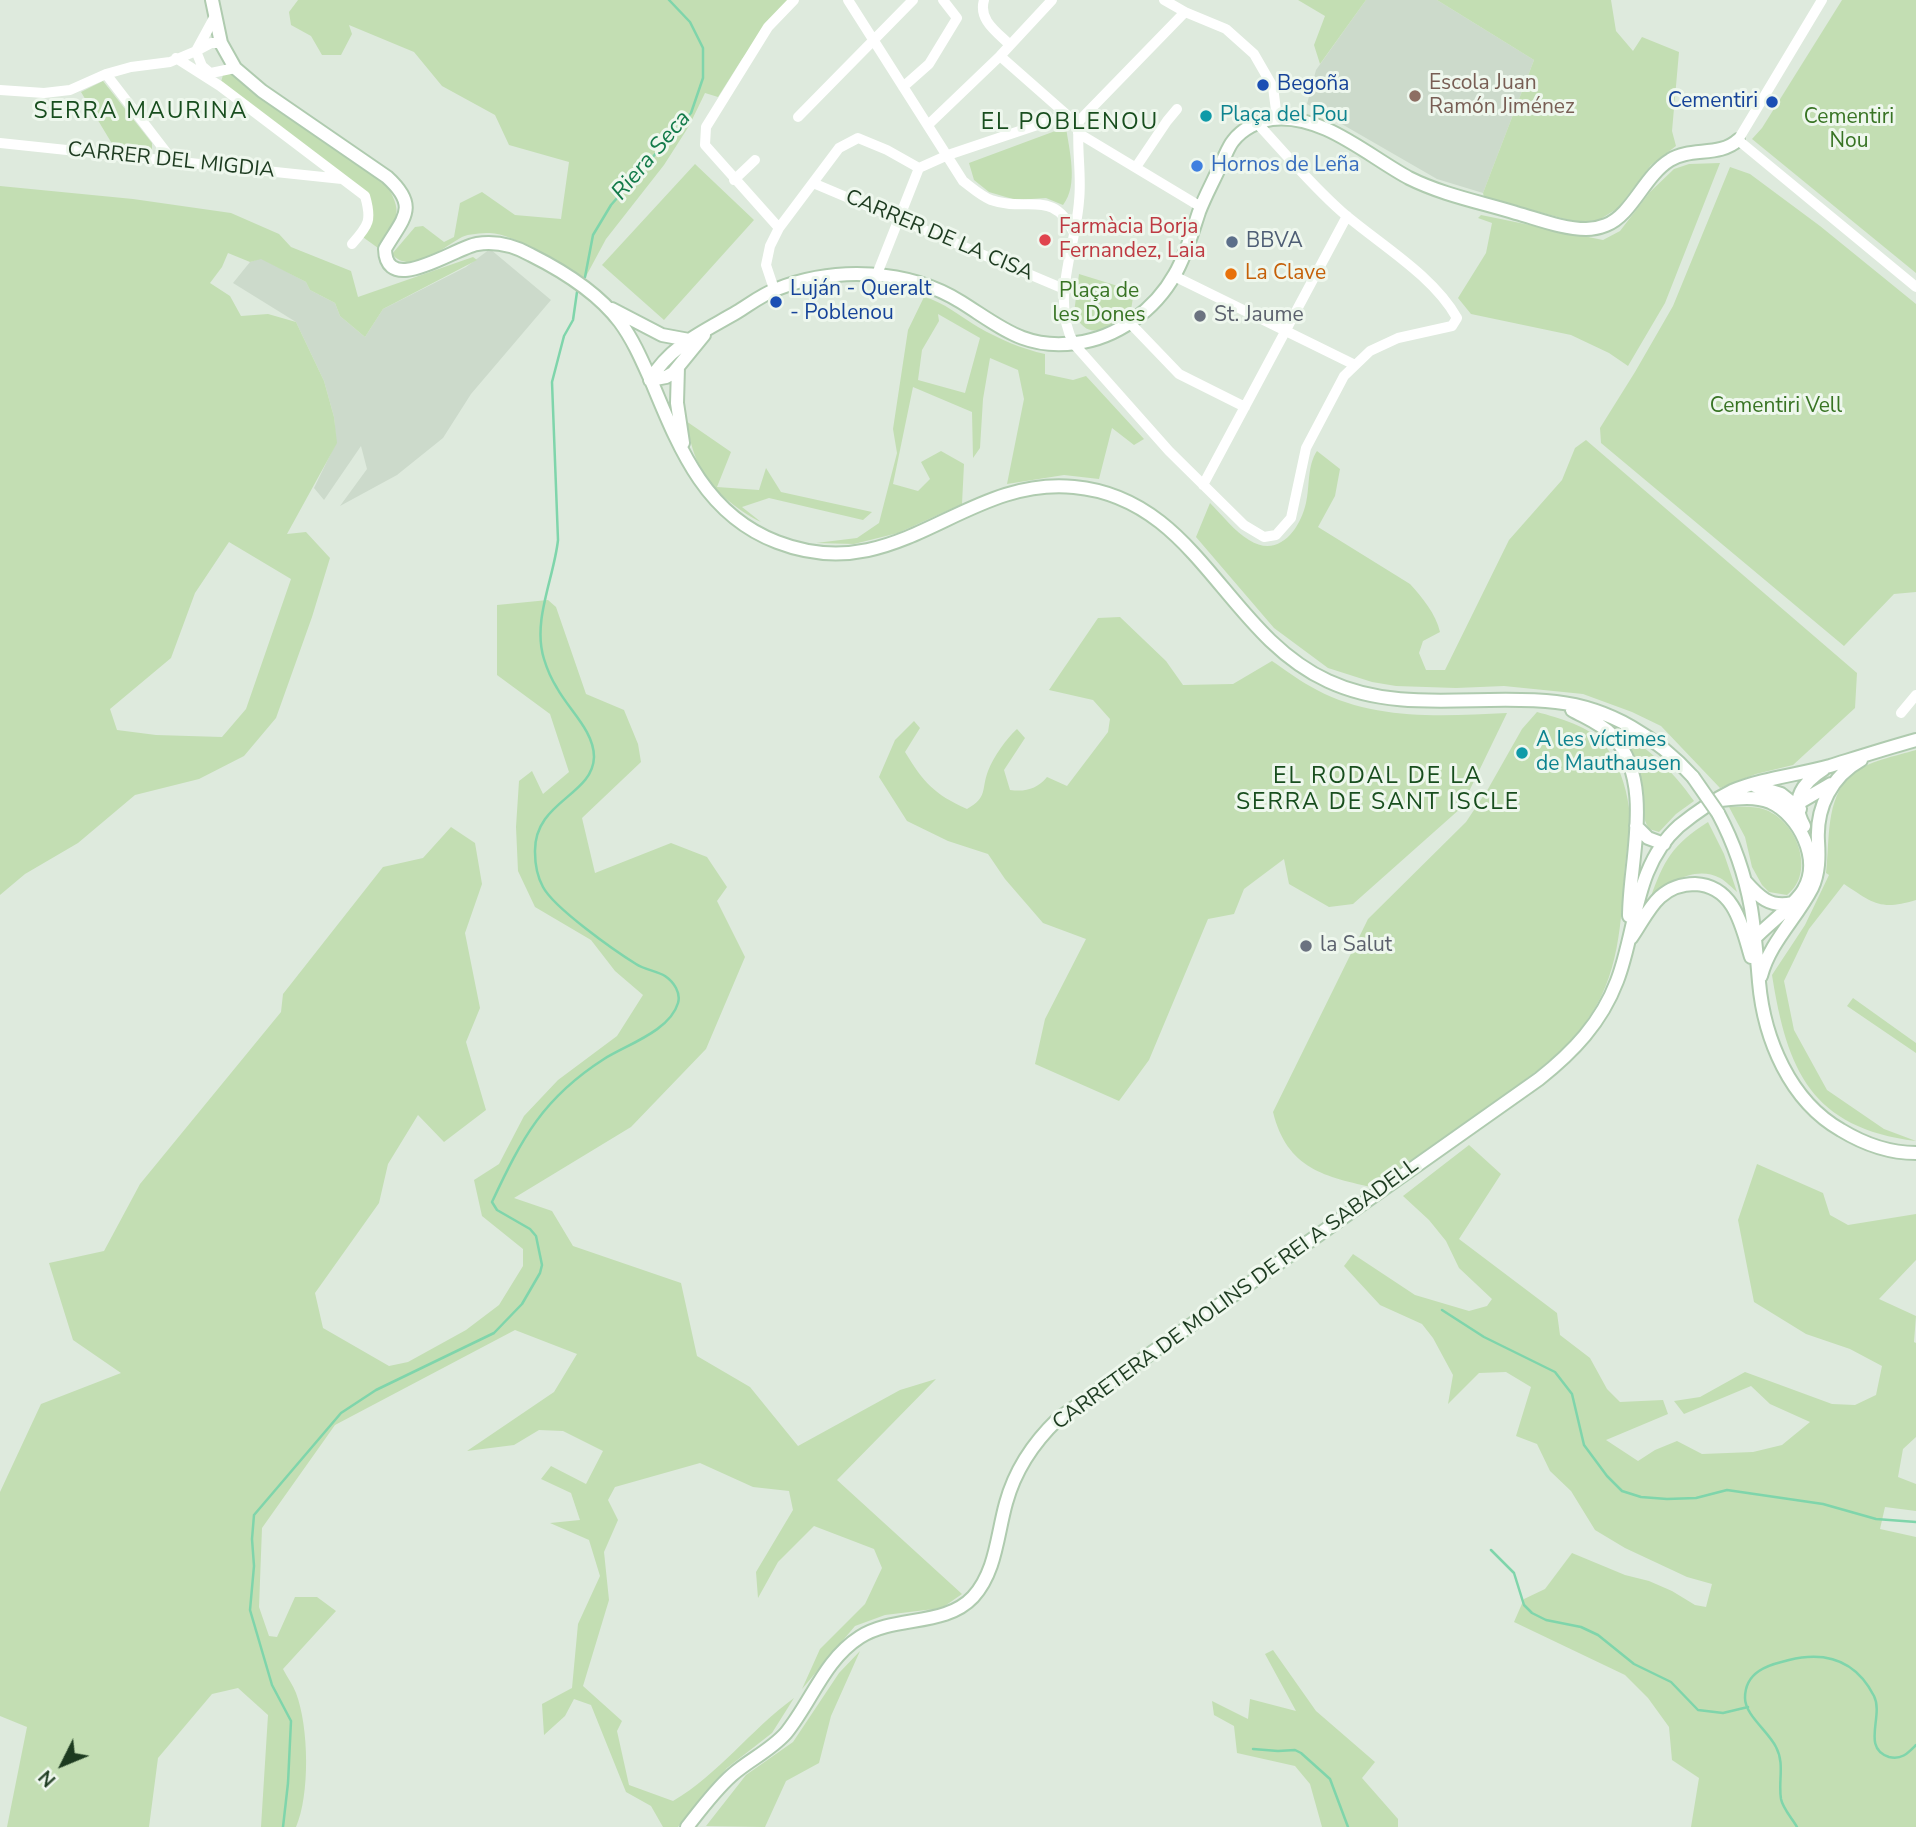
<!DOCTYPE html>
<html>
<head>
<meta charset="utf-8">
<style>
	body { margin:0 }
	#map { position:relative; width:1916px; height:1827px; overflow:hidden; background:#deeadd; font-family:"Nunito Sans",sans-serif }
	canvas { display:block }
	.north { position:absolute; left:28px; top:1729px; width:70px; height:70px; -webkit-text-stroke:5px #eef7ed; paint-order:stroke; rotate:227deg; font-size:19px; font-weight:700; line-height:28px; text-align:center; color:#1d3b20 }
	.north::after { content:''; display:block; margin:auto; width:24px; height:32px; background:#1d3b20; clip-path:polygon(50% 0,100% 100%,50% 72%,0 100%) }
</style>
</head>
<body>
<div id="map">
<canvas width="1916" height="1827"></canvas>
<div class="north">N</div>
</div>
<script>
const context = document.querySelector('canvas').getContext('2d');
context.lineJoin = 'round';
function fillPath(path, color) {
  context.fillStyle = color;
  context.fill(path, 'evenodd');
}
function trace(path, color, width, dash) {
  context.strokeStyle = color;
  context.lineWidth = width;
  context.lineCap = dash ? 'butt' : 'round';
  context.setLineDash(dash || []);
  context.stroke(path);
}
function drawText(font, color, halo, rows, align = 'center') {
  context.font = font + ' "Nunito Sans",sans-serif';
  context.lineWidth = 6;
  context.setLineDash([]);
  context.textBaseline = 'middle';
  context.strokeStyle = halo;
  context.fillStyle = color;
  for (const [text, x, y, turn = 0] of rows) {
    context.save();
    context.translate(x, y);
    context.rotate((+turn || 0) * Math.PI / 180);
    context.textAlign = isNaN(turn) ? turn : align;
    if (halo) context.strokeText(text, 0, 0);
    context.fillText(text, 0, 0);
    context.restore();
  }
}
fillPath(new Path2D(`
	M1366,0H1437L1534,60L1483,193L1437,179L1307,104L1316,70Z
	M490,249L551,300L471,394L443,438L397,475L340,506L367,469L361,446L324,500L314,488L336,443L334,417L324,381L296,322L233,283L250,262L261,258L306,282L310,290L335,303L340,316L365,337L383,309L466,267Z`), '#ccdacb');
fillPath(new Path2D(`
	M298,0H788L742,59L718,97L705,93L689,126L664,165L606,239L584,280C564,267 512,232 489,233C482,233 468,234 462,237C444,247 410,276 392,254L415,227L423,226L444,242L454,237L460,203L482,192L515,215L561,219L569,162L509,145L495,115L442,86L414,52L349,25L352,34L341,55H322L311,36L291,25L289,12Z
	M1298,0H1366L1320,64L1314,45L1325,16Z
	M1437,0H1611L1616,31L1633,51L1642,37L1679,52L1672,131L1676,146L1651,165L1618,208L1599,220L1576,222L1484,197L1483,193L1534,60Z
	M1842,0H1916V273L1752,139L1762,128Z
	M224,71L235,76L384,180C404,214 399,216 378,248L360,235L366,228L365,195L220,86Z
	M103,81L152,143V155L114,147L81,92Z
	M1066,127C1069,150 1079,185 1063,205L1046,198L1016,200L989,192L974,180L969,163Z
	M1720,163L1665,303L1628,366L1609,353L1571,335L1471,314L1458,298L1486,253L1492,223L1478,218L1481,215L1603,240L1620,231L1650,192L1674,169L1689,164Z
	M695,164L754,220L664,320L602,265Z
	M1730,167L1750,174L1820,226L1916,304V592L1894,594L1844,646L1601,443L1600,428L1635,372L1673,306Z
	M0,186L133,199L231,213L279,234L291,247L351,271L358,297L473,257L477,260L383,309L365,337L340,316L335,303L310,290L306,282L261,259L250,262L228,253L222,267L210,283L230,296L241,316L268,314L296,322L324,381L334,417L337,443L287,534L306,532L330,558L312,617L276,718L244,756L199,779L135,795L78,843L25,874L0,895ZM229,542L291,579L246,709L222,737L156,735L117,730L110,709L171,658L195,593Z
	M1079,274L1134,291L1131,310C1110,325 1090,346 1074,313Z
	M924,297C944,302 961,317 978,327C999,339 1022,349 1045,354V374L1073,380L1086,376L1144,439L1134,445L1112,428L1099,479L1064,475L1007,484L1024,399L1018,370L990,358L983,399L980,448L973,458L972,412L913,387L893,484L918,491L930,479L921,462L941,451L964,464L962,504L898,533L854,544L816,543L857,538L879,523L897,453L893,429L908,330ZM938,314L980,338L965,393L918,380L922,350L939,321Z
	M686,421L731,452L717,487L759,490L766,468L781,492L872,512L863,520L769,498L742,507L761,522C739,512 707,486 698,463C692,450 689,435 686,421Z
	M1586,440L1857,673L1855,708L1793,765L1756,774L1720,788L1661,726L1632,712L1583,694L1504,686L1456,688L1396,686L1372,682L1328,668L1274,628L1196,537L1210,503C1222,515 1235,532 1249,540C1279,559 1300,529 1306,503C1310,486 1307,466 1317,451L1340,469L1335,496L1318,527L1410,584C1422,597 1436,614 1440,632L1423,641L1419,653L1426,670H1445L1509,540L1562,480L1575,448Z
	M548,600L556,607L586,694L624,710L638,744L641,762L582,818L595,873L671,843L707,857L727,887L717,901L745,957L706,1049L631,1127L514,1198L552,1211L573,1246L681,1283L697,1356L750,1387L798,1446L900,1390L936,1379L837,1480L962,1594L942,1608L885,1615L855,1626L802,1689L820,1649L865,1604L882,1568L874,1549L814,1526L778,1562L758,1598L756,1572L793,1510L789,1491L753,1487L700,1463L615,1487L608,1500L618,1520L604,1552L609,1600L583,1686L622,1721L617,1731L629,1785L673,1801C719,1774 750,1730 794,1698L772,1733L727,1768L678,1827H663L651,1806L626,1792L591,1705L574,1699L565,1716L544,1735L542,1704L572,1688L578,1624L600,1576L589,1540L550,1523L580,1520L571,1493L541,1479L551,1466L586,1484L603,1451L563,1431L539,1430L514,1445L467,1451L554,1392L577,1354L515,1330L335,1425L262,1528L259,1607L269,1636L277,1637L295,1597H317L336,1611L283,1669C287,1677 293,1685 296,1693C309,1727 310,1795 296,1827H261L268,1715L238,1688L212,1694L158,1758L149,1827H7L27,1727L0,1716V1492L41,1404L121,1373L73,1340L49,1263L104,1251L140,1184L281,1012L283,994L383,867L423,858L451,827L475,843L482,884L465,933L480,1008L466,1042L486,1110L444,1142L418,1115L388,1164L379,1203L315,1293L323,1328L389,1366L408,1362L466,1330L499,1305L523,1266V1249L482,1216L474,1180L499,1164L524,1116L558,1080L617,1036L643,995L615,971L591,940L535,907L518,871L516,827L519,781L532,771L543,794L569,772L550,714L497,675V605Z
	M1120,617L1166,661L1183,685L1233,684L1272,661C1287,671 1301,682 1317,690C1375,721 1444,716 1507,713L1461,808L1353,904L1329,907L1289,884L1284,859L1244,889L1234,914L1208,919L1149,1060L1119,1101L1035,1064L1045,1019L1086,939L1043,923L1005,879L988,854L948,841L907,821L879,777L895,740L914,721L920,728L905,752C924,783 934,794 967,809C988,797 981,790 988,771C994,756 1006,739 1017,729L1025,738L1004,770L1010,790C1026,792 1037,789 1047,777L1067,786L1108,732L1110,719L1093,700L1049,690L1098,618Z
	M1537,712C1559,718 1589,726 1604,744C1618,762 1626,785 1629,808C1631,826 1627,847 1625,866C1621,921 1620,977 1585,1023C1560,1057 1522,1082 1488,1107C1451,1134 1413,1161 1376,1188C1325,1177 1287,1169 1273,1112L1368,919L1466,822L1488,789L1522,729Z
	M1618,729C1651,751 1671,769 1694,801L1676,814L1659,832L1649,829C1642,818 1643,805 1642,792C1639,770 1633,746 1618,729Z
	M1916,750V900C1880,911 1873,903 1844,884L1809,929L1784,981L1794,1030L1827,1090L1884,1129L1916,1141C1811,1128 1787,1070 1772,975L1805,925L1829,875L1826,873C1830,841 1825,799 1851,775C1867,761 1896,756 1916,750Z
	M1729,807C1740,807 1753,806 1763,809C1796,819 1817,872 1787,895L1769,892L1762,885L1752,867L1745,837Z
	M1708,822L1724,854L1737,892C1732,888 1726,881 1720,878C1695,865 1668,883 1650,899C1664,860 1672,845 1708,822Z
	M1853,998L1916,1043V1053L1847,1006Z
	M1469,1145L1501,1174L1459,1239L1557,1313L1560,1335L1590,1358L1607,1389L1620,1402L1663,1400L1668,1414L1606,1440L1638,1461L1655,1450L1677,1441L1702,1454L1753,1452L1782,1445L1810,1422L1770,1404L1751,1386L1684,1414L1674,1401L1700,1397L1745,1372L1832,1404L1855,1405L1876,1395L1882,1366L1850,1349L1806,1334L1754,1302L1738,1220L1757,1164L1823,1193L1830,1215L1848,1225L1916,1214V1260L1879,1299L1916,1316L1914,1342L1916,1343V1437L1903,1449L1898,1477L1916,1484V1511L1885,1507L1880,1529L1916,1537V1827H1691L1699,1778L1672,1760L1669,1727L1648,1698L1625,1675L1514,1622L1524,1599L1545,1589L1572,1553L1625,1575L1649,1581L1672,1591L1695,1605L1706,1607L1712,1584L1687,1577L1625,1548L1595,1530L1571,1491L1550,1471L1537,1444L1516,1436L1531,1387L1506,1372L1479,1373L1448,1404L1453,1375L1433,1338L1422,1324L1380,1305L1344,1266L1353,1254L1415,1295L1469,1311L1487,1306L1492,1299L1459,1268L1446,1241L1429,1220L1403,1196Z
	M1273,1650L1316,1711L1375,1762L1362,1778L1398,1819V1827H1322L1310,1784L1295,1766L1237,1753L1234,1726L1214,1715L1212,1701L1248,1719L1250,1699L1296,1711L1265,1654Z
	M860,1651L831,1716L819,1763L786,1781L765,1827L706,1826L746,1775L793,1742L839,1673Z`), '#c3deb3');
trace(new Path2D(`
	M585,277L593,235L611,205L691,113L703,78V48L690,22L669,0
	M1442,1310L1484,1337L1555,1372L1572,1394L1584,1445L1607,1476L1622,1491L1641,1497L1667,1499L1696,1498L1727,1490L1823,1504L1876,1519L1916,1522
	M1491,1550L1514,1573L1524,1605L1532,1613L1546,1620L1581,1627L1598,1635L1634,1664L1671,1682L1698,1710L1723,1713L1748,1707
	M1253,1749L1278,1751L1295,1750L1301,1753L1330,1779L1348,1827
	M283,1827L288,1783L291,1721L272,1685L250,1610L254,1566L252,1539L254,1515L341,1413L376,1390L494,1333L522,1304L540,1273L542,1265L536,1236L530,1229L497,1210L492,1202C522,1138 543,1098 604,1059C626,1045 670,1031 678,1003C681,993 674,982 665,976C657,971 645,970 636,964C615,951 554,908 543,887C537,876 535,864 535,852C534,801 593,796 594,757C594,731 569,710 557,688C552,680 547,669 544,659C532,621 554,578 558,540L552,382L564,336L573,320L577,292
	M1797,1827C1792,1818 1783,1809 1781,1799C1778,1781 1785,1764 1776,1747C1768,1731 1745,1715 1745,1698C1745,1686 1750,1677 1759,1671C1769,1664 1778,1663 1789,1660C1826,1651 1856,1661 1874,1696C1884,1716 1861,1748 1889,1757C1902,1760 1908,1753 1916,1745`), '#7fd5ab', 2.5);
const secondary = new Path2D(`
	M212,0L221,43L235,68L262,91L387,177C420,207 403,218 385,249C386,297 454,248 477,244C496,241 515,246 531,255C563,271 598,293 620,322C634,341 643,363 653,385C680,450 706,515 777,542C898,589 962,476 1074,487C1197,498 1225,634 1328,681C1401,715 1480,693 1556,702C1610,708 1658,738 1693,777
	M612,309L662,335L689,340
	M678,367L677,403L683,443
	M650,380C671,345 703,332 737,312C750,304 763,294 777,289C836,266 908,269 961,302C1001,327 1025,350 1076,343C1117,338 1155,310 1175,274C1186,255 1192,233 1199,212C1205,196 1214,180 1221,164C1225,157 1228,147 1233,141C1242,129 1258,121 1272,119C1322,113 1368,156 1409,178C1443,195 1480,202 1516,213C1538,219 1563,229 1586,229C1592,229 1601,227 1606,225C1632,215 1644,176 1670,160C1690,147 1720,157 1738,140
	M650,380L666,377L673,373L704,335
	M1572,710C1586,718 1602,724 1613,736C1655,783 1629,860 1629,916
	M1755,786L1781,794L1800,809
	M1722,800C1739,798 1755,796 1770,802C1799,815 1821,859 1804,889C1796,904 1768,924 1755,938
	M1795,805L1831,784
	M1718,813C1734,843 1745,875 1751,908C1755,933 1757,958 1759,982C1764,1039 1790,1101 1841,1130C1864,1144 1889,1153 1916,1153
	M1636,826L1648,838L1664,844
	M1804,826C1790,801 1802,783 1824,769
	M1745,881C1759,897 1770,908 1792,903
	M1631,938C1641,924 1648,908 1660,897C1670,888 1682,884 1695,884C1735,886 1742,927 1751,957
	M1761,976C1770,942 1796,919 1812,888C1819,873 1819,857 1818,841C1816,807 1832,776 1861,760
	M687,1827C701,1809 715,1790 732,1775C749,1760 771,1750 786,1733C812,1701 824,1660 860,1637C895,1615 945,1627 973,1597C996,1572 997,1535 1006,1503C1015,1470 1034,1442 1058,1419L1539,1079C1573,1052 1601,1023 1617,981C1637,929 1634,866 1679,826C1695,813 1714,800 1732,791C1763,778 1798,775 1830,766C1859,757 1887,748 1916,740`);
trace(secondary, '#afcbaf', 16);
trace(new Path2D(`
	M848,0L963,181C971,187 981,196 991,200C1028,213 1053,188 1074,233
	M984,0C978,20 997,32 1010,45
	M1164,0L1185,12L1226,29L1254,54L1273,87L1277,118
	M1822,0L1738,140L1916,287
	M1185,12L1079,121C1076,147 1082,175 1079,201C1076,247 1050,300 1074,344L1169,451L1244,525L1264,537L1276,535L1291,518L1306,448L1344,376L1370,351L1398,338L1452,326L1457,318C1433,275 1379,244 1342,212C1311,185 1284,152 1256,122
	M176,58L220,86L365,196C372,220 369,225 352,244
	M209,72L202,66L196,51L211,43H221
	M211,73L235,68
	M106,74L173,161
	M903,87L929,64L957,18L943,0
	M0,90L44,93L70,90L106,74L131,67L170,62L196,51L214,18
	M798,117L913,0
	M928,125L1000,56L1052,0
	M1078,133L1201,207
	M0,143L342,179
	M1136,167L1167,121L1177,109
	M919,168L948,155L1067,115L1000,56
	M734,180L755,160
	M813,183L1064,289
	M779,228L705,145L706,127L768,27L794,0
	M877,274L919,168
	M1174,276L1355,365
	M774,289L766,265L770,246L779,228L839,148L858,138L887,150L919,168
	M1130,323L1179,374L1245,407
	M1203,485L1347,216
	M1901,713L1916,695`), '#fff', 10);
trace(secondary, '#fff', 12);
const secondaryBridge = new Path2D(`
	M1693,777L1718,813`);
trace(secondaryBridge, '#afcbaf', 16, []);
trace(secondaryBridge, '#fff', 12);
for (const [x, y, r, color] of [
	[1263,85,7,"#1a4fb4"],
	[1415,96,7,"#8d6e63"],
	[1772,102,7,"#1a4fb4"],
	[1206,116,7,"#0f9aa8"],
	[1197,166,7,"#3f7fe0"],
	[1045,240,7,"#e0444e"],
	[1232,242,7,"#5c6f8a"],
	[1231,274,7,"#e8710a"],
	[776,302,7,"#1a4fb4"],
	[1200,316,7,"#6b7280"],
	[1522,753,7,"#0f9aa8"],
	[1306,946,7,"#6b7280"]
]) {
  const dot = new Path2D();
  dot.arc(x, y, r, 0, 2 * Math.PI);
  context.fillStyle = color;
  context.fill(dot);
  trace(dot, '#eef7ed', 2.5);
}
drawText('21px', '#785e54', '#eef7ed', [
	["Escola Juan",1429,84],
	["Ramón Jiménez",1429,108]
], 'left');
drawText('21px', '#164399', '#eef7ed', [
	["Begoña",1277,85],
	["Cementiri",1758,102,"right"],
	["Luján - Queralt",790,290],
	["- Poblenou",790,314]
], 'left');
drawText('21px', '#0d838f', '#eef7ed', [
	["Plaça del Pou",1220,116],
	["A les víctimes",1536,741],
	["de Mauthausen",1536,765]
], 'left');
drawText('21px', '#387424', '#eef7ed', [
	["Cementiri",1849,118],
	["Nou",1849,142],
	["Plaça de",1099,292],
	["les Dones",1099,316],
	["Cementiri Vell",1776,407]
]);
drawText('21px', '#1d3b20', '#eef7ed', [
	["CARRER DEL MIGDIA",171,161,6],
	["CARRER DE LA CISA",939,236,23],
	["CARRETERA DE MOLINS DE REI A SABADELL",1236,1295,-36]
]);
drawText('21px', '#366cbe', '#eef7ed', [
	["Hornos de Leña",1211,166]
], 'left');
drawText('21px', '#be3a42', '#eef7ed', [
	["Farmàcia Borja",1059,228],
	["Fernandez, Laia",1059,252]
], 'left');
drawText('21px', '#4e5e75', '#eef7ed', [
	["BBVA",1246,242]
], 'left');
drawText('21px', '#c56008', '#eef7ed', [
	["La Clave",1245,274]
], 'left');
drawText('21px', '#5b616d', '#eef7ed', [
	["St. Jaume",1214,316],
	["la Salut",1320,946]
], 'left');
context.letterSpacing = '2px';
drawText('23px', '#184e1e', '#eef7ed', [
	["SERRA MAURINA",141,112],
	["EL POBLENOU",1070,123],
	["EL RODAL DE LA",1378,777],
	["SERRA DE SANT ISCLE",1378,803]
]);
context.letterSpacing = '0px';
drawText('italic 23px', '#137b4a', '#eef7ed', [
	["Riera Seca",652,156,-50]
]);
</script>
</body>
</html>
